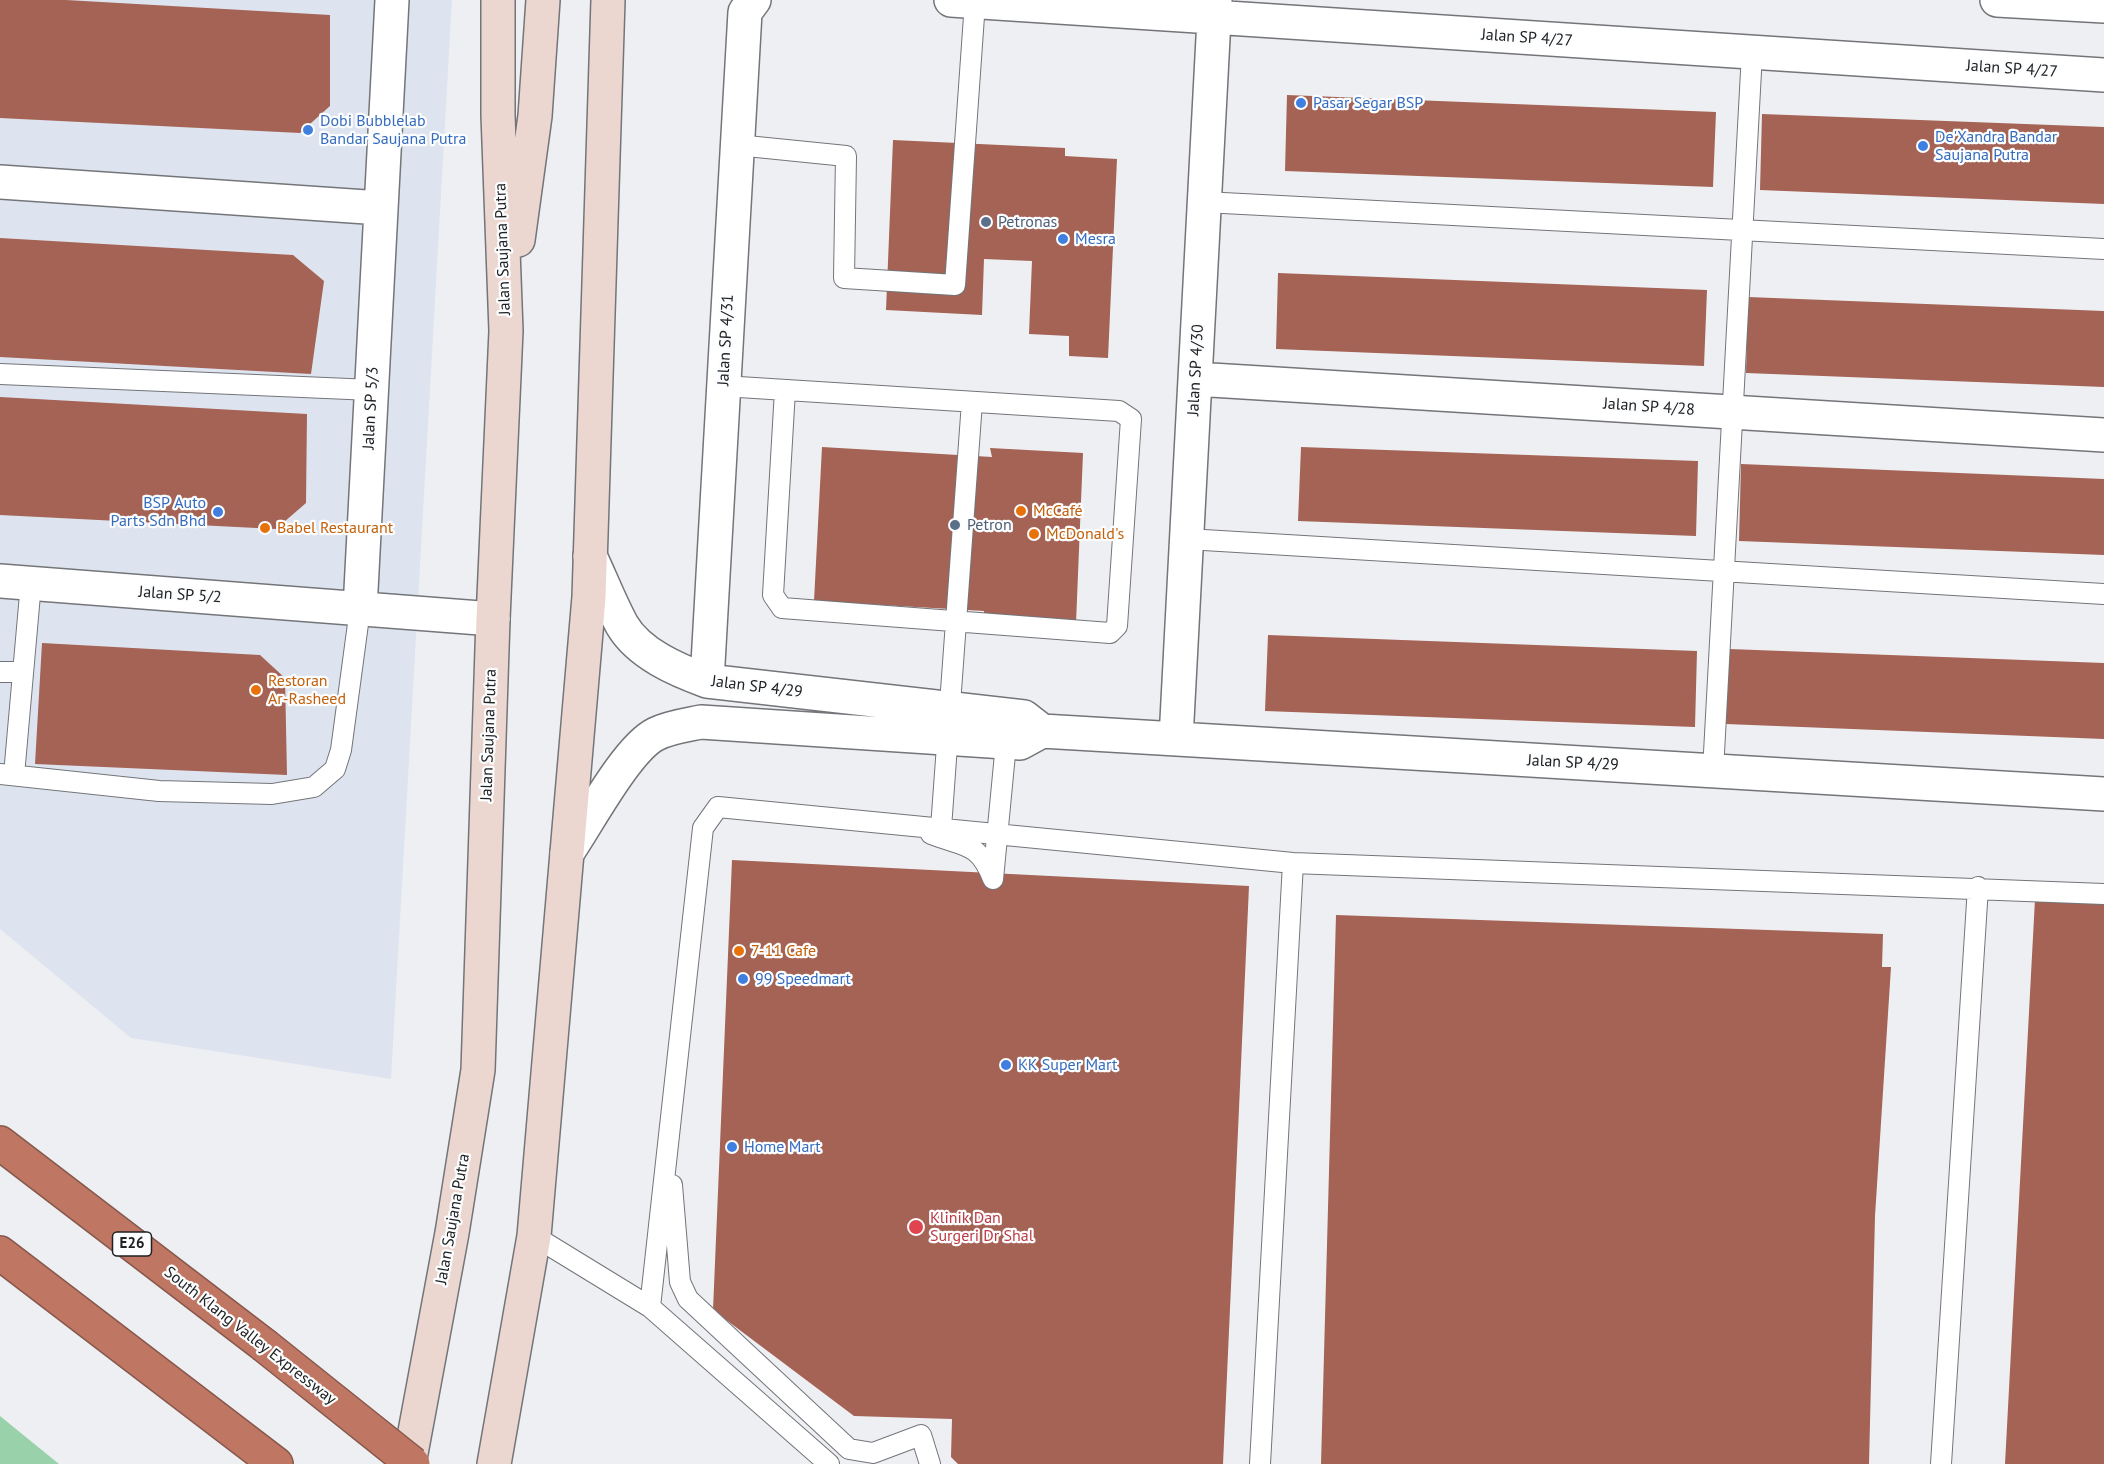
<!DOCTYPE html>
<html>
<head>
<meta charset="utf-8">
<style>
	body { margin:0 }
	canvas { display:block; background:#edeff3 }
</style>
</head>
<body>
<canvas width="2104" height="1464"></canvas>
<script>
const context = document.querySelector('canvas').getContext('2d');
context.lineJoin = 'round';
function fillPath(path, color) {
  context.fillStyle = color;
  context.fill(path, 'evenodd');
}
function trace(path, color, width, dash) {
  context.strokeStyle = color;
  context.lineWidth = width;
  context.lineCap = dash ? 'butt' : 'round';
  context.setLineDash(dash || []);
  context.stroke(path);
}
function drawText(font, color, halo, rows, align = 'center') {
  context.font = font + ' "PT Sans",sans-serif';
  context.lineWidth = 4.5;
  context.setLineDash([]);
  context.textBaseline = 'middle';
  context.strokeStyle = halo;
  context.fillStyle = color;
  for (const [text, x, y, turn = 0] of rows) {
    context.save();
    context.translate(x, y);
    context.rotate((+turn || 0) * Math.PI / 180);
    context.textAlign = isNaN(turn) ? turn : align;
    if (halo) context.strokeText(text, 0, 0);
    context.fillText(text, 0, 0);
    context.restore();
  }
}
fillPath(new Path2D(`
	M0,0H452L391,1079L131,1038L0,929Z`), '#dee4ef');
fillPath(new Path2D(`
	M0,1416L59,1464H0Z`), '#99d1aa');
fillPath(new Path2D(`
	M0,0H66L330,15V106L300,133L0,118Z
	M1287,95L1716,112L1713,187L1285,171Z
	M1762,114L2104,127V204L1760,190Z
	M893,140L1065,148V156L1117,159L1108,358L1069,356V336L1029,334L1032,261L984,259L982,315L886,310Z
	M0,238L293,255L324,281L311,374L0,357Z
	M1278,273L1707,290L1704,366L1276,349Z
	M1748,297L2104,311V387L1746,373Z
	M0,397L307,414L306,503L276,529L0,515Z
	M822,447L992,457L990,448L1083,453L1076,623L984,619V611L814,601Z
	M1301,447L1698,461L1696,536L1298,521Z
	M1741,464L2104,479V555L1739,541Z
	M1268,635L1697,651L1695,727L1265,711Z
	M42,643L260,655L285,678L287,775L35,764Z
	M1729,649L2104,663V739L1726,724Z
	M732,860L1249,886L1223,1464H958L951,1457L952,1419L854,1416L713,1310Z
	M2035,899L2104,903V1464H2005Z
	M1336,915L1883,934L1882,967H1891L1875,1216L1869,1464H1321Z`), '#a46355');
const lane = new Path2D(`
	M737,145L846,156L844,278L955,285L975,2
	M1204,202L2104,249
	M0,374L372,390
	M723,386L1119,411L1131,419L1117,626L1110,633L782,608L773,595L785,390
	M1187,539L2104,594
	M0,672H23
	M1713,771L1752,53
	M0,774L159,791L272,794L314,787L335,769L341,750L360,609
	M14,775L31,583
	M941,828L972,402
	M931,834C965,847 979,842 993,879
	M993,879L1007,733
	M672,1185L680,1282L688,1299L849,1449L873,1453L921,1435L930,1464
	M534,1236L650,1307L829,1464
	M650,1307L703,828L718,807L1293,863L2104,894
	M1260,1464L1293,863
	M1941,1464L1978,887`);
const street = new Path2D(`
	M951,0L2104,75
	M1997,0L2104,6
	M0,182L381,208
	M1195,379L2104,435
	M590,556C601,579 610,603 622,625C639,654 677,670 707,681L1024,717L1042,731
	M0,581L493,619
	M360,609L392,0
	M707,681L745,12L754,0
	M1042,731L2104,794
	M1176,739L1215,0
	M567,853C587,824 627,748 656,734C670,727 687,725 701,722L1020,743L1042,731`);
const secondary = new Path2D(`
	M518,240L535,116L543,0
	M409,1464L452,1233L478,1070L493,619L506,331L498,115V0
	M494,1464L534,1236L589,597L608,0`);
const highway = new Path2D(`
	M0,1143L264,1345
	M0,1253L276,1464`);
trace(lane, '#737579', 22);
trace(street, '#737579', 36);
trace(secondary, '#737579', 36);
trace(highway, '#87584c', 36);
trace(lane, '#fff', 20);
trace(street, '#fff', 33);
trace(secondary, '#ecd6d0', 33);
trace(highway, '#bf7663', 33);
const highwayBridge = new Path2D(`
	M264,1345L413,1464`);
trace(highwayBridge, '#87584c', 36, []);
trace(highwayBridge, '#bf7663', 33);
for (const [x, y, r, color] of [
	[1301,103,6,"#3f7fe0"],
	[308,130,6,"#3f7fe0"],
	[1923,146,6,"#3f7fe0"],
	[986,222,6,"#5c6f8a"],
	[1063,239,6,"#3f7fe0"],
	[1021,511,6,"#e8710a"],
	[218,512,6,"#3f7fe0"],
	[955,525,6,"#5c6f8a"],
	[265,528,6,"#e8710a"],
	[1034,534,6,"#e8710a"],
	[256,690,6,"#e8710a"],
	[739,951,6,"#e8710a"],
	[743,979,6,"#3f7fe0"],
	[1006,1065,6,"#3f7fe0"],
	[732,1147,6,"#3f7fe0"],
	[916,1227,8,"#e0444e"]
]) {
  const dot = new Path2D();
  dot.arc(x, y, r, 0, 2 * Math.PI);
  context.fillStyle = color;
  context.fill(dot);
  trace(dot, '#fcfdfe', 2);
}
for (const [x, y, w] of [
	[132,1244,39]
]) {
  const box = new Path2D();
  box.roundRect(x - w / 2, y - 12, w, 24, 4.5);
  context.fillStyle = '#fcfdfe';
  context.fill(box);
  trace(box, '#202122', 1.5);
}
drawText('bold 15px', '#202122', null, [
	["E26",132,1244]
]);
drawText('16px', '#202122', '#fcfdfe', [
	["Jalan SP 4/27",1527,38,4],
	["Jalan SP 4/27",2012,69,4],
	["Jalan Saujana Putra",503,249,-92],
	["Jalan SP 4/31",726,340,-87],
	["Jalan SP 4/30",1196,370,-87],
	["Jalan SP 4/28",1649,407,4],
	["Jalan SP 5/3",371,408,-87],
	["Jalan SP 5/2",180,595,4],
	["Jalan SP 4/29",757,687,7],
	["Jalan Saujana Putra",489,735,-88],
	["Jalan SP 4/29",1573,763,3],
	["Jalan Saujana Putra",453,1219,-80],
	["South Klang Valley Expressway",250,1336,38]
]);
drawText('16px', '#366cbe', '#fcfdfe', [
	["Pasar Segar BSP",1313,103],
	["Dobi Bubblelab",320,121],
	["Bandar Saujana Putra",320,139],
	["De'Xandra Bandar",1935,137],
	["Saujana Putra",1935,155],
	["Mesra",1075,239],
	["BSP Auto",206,503,"right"],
	["Parts Sdn Bhd",206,521,"right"],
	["99 Speedmart",755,979],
	["KK Super Mart",1018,1065],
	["Home Mart",744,1147]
], 'left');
drawText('16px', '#4e5e75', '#fcfdfe', [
	["Petronas",998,222],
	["Petron",967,525]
], 'left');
drawText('16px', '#c56008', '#fcfdfe', [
	["McCafé",1033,511],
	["Babel Restaurant",277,528],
	["McDonald's",1046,534],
	["Restoran",268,681],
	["Ar-Rasheed",268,699],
	["7-11 Cafe",751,951]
], 'left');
drawText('16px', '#be3a42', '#fcfdfe', [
	["Klinik Dan",930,1218],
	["Surgeri Dr Shal",930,1236]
], 'left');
</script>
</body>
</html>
